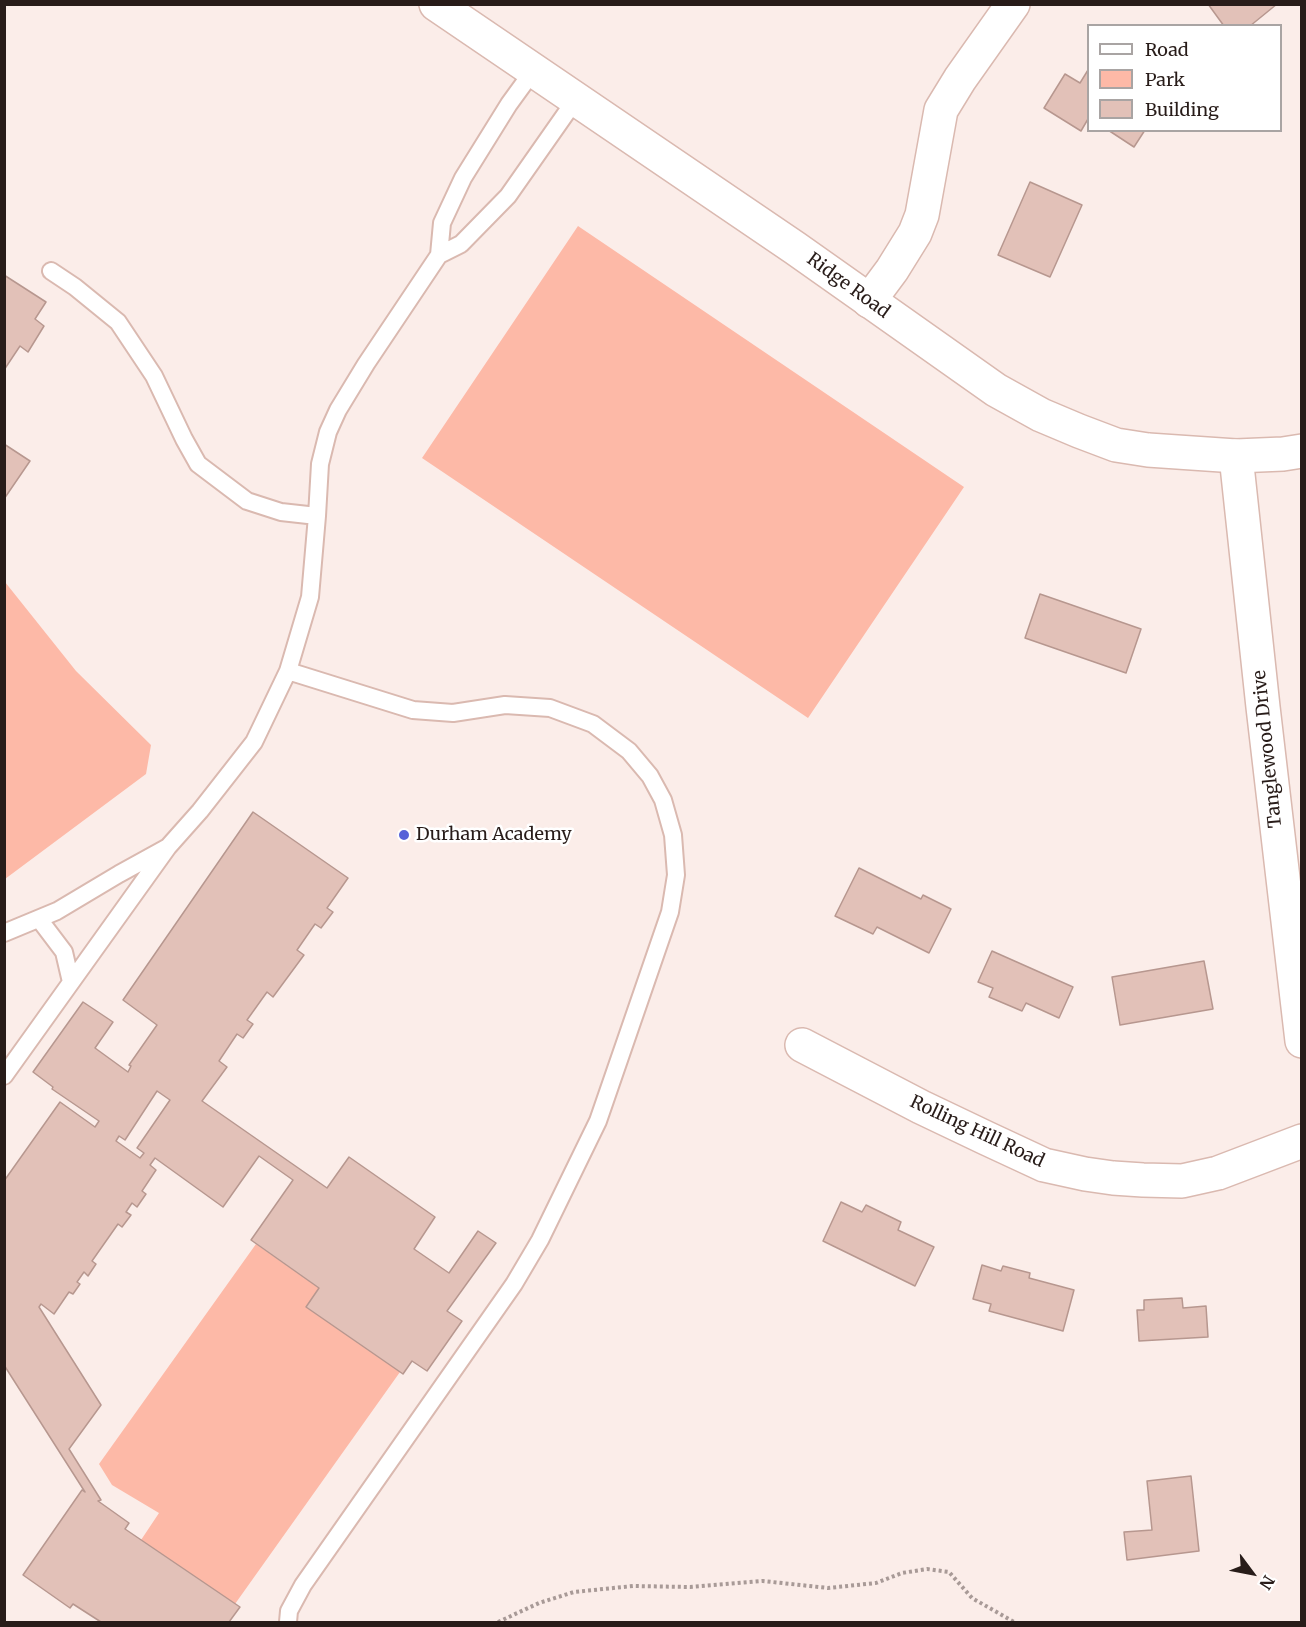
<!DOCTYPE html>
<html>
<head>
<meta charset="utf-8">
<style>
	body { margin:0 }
	#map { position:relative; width:1306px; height:1627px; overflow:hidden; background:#fbede9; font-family:Merriweather,serif }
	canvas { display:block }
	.frame { position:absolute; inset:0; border:6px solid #281c19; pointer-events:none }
	.legend { position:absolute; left:1087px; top:24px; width:195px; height:108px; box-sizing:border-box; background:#fff; border:2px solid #a9a4a3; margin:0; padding:8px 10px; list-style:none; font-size:18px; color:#281c19 }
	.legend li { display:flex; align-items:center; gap:12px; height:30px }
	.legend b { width:30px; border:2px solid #a9a4a3 }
	.north { position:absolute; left:1222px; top:1543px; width:60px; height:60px; -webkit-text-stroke:4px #fff; paint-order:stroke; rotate:122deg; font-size:16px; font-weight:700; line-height:24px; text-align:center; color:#281c19 }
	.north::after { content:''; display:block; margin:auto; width:21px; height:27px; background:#281c19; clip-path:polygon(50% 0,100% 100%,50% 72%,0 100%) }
</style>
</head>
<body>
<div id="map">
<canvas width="1306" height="1627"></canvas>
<div class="frame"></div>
<ul class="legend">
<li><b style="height:8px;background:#fff"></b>Road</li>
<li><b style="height:16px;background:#fdb9a7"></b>Park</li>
<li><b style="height:16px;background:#e2c1b8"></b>Building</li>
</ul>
<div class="north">N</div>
</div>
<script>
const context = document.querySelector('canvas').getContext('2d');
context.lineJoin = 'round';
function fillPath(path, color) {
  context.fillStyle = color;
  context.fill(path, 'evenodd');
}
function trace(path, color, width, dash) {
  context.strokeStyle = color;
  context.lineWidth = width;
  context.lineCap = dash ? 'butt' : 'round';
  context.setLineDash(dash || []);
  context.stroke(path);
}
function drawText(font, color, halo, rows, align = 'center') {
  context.font = font + ' Merriweather,serif';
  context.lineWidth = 5;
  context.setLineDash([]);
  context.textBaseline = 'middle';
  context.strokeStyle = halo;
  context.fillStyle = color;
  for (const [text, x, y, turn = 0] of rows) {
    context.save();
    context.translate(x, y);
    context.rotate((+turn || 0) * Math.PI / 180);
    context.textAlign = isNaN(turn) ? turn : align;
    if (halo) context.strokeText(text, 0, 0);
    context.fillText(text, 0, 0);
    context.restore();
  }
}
fillPath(new Path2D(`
	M578,226L964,487L808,718L422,458Z
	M5,582L76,671L151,745L146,774L5,879Z
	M256,1244L319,1288L400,1372L235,1604L141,1540L159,1513L112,1485L99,1464Z`), '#fdb9a7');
const building = new Path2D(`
	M1208,4H1277L1250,26H1224Z
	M1088,70V119L1081,131L1044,108L1065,74L1080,83Z
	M1108,130H1145L1134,147Z
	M1030,182L1082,205L1050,277L998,255Z
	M4,275L46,302L35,319L44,326L28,352L20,346L4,370Z
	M4,444L30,461L4,499Z
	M1040,594L1141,629L1126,673L1025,638Z
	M253,812L348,878L327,908L333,912L321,928L315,924L297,950L304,955L273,997L267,992L247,1020L253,1024L243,1038L237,1034L219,1061L227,1067L202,1101L327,1188L349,1157L435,1217L414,1249L449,1273L478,1231L496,1243L447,1311L462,1321L427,1371L412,1361L403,1374L306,1307L319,1288L251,1240L293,1180L259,1156L223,1207L155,1158L150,1165L156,1170L142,1191L146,1194L137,1207L132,1203L126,1212L131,1215L122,1227L118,1224L92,1261L96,1264L88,1276L84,1272L77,1282L80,1284L73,1294L69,1292L54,1314L41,1304L39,1307L101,1405L69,1449L101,1500L98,1501L129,1523L125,1529L240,1607L229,1622H101L73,1604L70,1608L23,1575L82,1490L85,1492L4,1365V1181L60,1102L95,1127L99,1121L52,1089L53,1087L33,1072L83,1002L113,1022L95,1048L128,1072L131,1066L129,1065L157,1025L123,1000ZM157,1091L170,1100L137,1148L144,1153L140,1158L116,1141L119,1136L125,1140Z
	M859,868L921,899L923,895L951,909L929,953L877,927L873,934L835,916Z
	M992,951L1073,987L1059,1018L1026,1003L1022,1011L989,997L993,988L978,982Z
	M1204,961L1213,1009L1120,1025L1112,977Z
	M841,1202L862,1212L866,1205L901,1222L898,1230L934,1247L915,1286L823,1241Z
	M982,1265L1001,1271L1003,1266L1030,1273L1029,1278L1074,1290L1063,1331L989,1311L991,1304L973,1299Z
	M1182,1298L1183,1308L1206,1306L1208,1337L1139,1341L1137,1310H1144V1300Z
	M1191,1476L1199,1551L1127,1560L1124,1532L1152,1530L1147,1481Z`);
fillPath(building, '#e2c1b8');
trace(building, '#b7978f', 1.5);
const service = new Path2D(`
	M533,71L509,104L463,178L442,223L439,255L461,244L508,196L576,99
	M51,271L75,287L118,322L154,376L184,439L198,464L247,501L281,512L317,516
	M168,847L200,811L254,742L288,671L310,597L317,516L320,464L328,432L338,410L366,364L439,255
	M39,919L64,952L71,982
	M4,933L57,911L119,874L168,847L4,1076
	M288,1622L289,1611L303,1585L514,1284L540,1240L598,1121L670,912L676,875L673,835L663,800L650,776L629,751L593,724L550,708L505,705L453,713L413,710L288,671`);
const minor = new Path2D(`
	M869,301L892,270L915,233L922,215L941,110L960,79L1013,4
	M1236,456L1263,707L1302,1041
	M802,1045L921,1107L986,1138L1044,1165L1085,1174L1113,1178L1143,1180L1182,1181L1218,1173L1302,1141`);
const tertiary = new Path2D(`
	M436,4L795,248L996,390L1041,415L1079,431L1116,445L1148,450L1236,456L1283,454L1302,451`);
trace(service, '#dab9b0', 20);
trace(minor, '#dab9b0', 36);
trace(tertiary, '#dab9b0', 36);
trace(new Path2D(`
	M498,1622L539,1603L574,1592L633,1586L690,1587L763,1581L828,1588L876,1583L902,1573L927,1569L949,1572L972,1598L1014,1622`), '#a89a97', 4, [3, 3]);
trace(service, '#fff', 16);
trace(minor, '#fff', 33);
trace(tertiary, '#fff', 33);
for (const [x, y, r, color] of [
	[404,835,6,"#5662d8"]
]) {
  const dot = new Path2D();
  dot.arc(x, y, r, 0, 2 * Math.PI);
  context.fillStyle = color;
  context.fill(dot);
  trace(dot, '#fff', 2);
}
drawText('18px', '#281c19', '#fff', [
	["Ridge Road",848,286,36],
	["Tanglewood Drive",1268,749,-96],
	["Rolling Hill Road",977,1132,25]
]);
drawText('18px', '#281c19', '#fff', [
	["Durham Academy",416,835]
], 'left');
</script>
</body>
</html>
